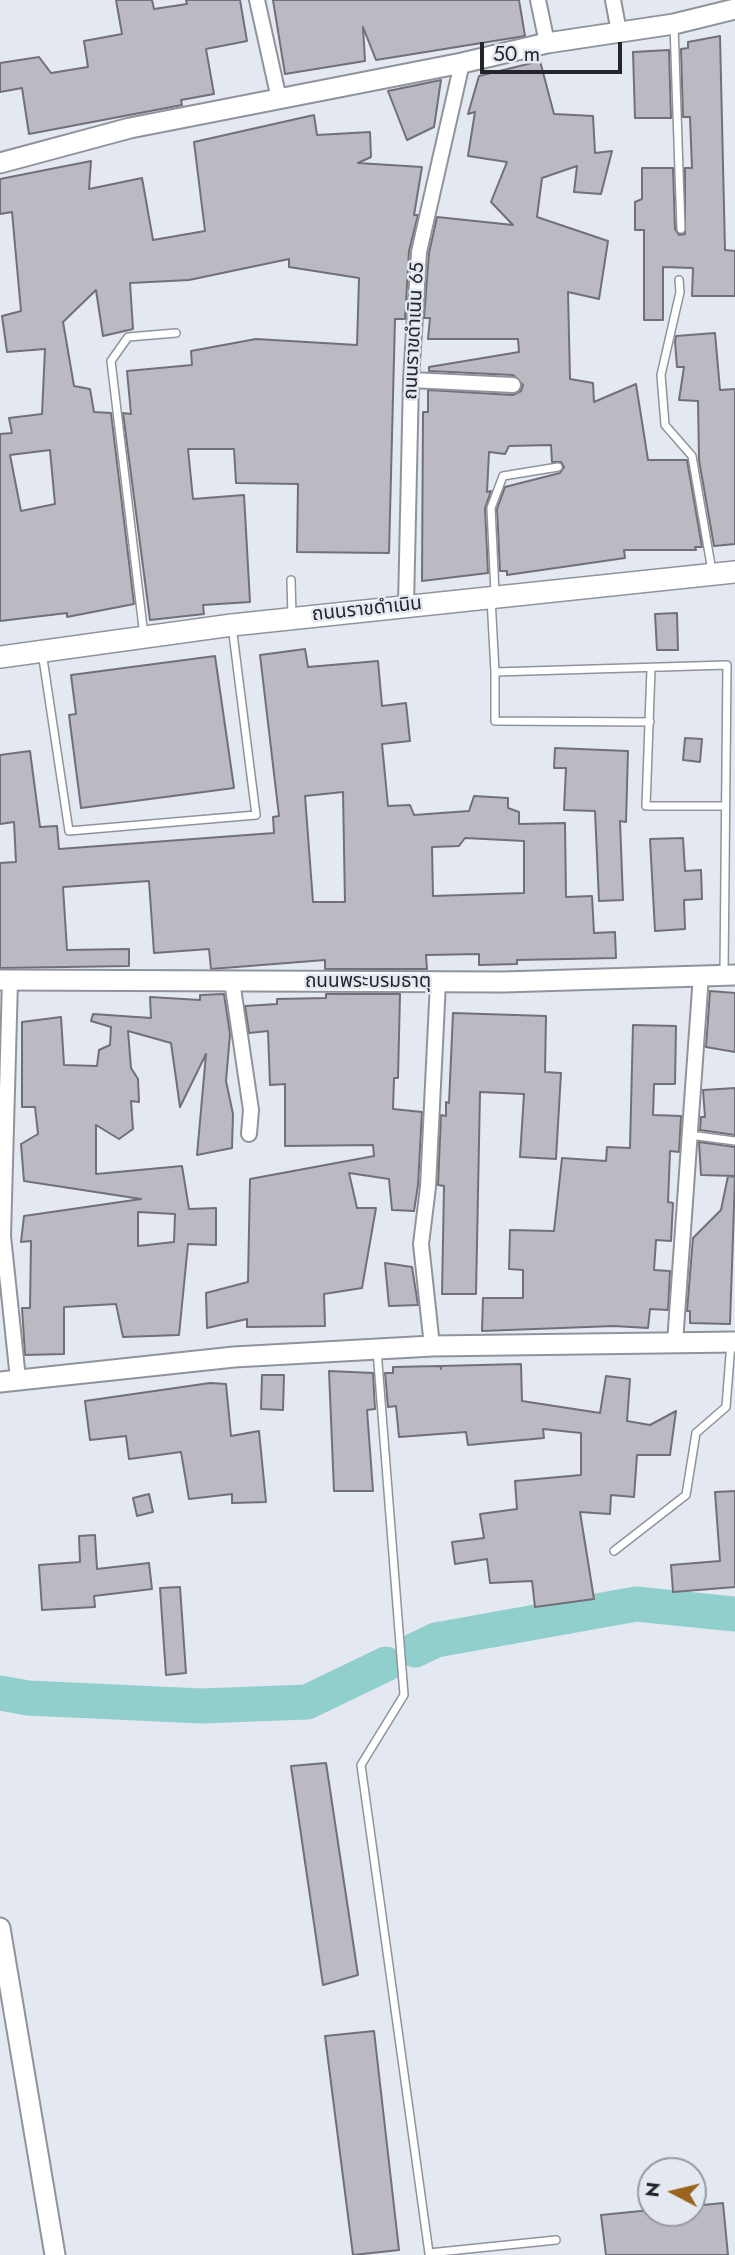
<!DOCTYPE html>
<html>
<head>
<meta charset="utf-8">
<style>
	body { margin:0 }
	#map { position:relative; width:735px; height:2255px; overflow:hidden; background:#e3e8f1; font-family:Jost,sans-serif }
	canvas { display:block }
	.north { position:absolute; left:637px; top:2157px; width:70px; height:70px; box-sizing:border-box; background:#e3e8f1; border:2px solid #969aa1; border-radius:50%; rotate:277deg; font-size:19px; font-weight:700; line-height:28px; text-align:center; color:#232528 }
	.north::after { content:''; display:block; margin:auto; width:24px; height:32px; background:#99641c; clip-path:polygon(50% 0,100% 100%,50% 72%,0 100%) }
	.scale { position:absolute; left:480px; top:42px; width:142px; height:32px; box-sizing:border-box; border:4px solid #232528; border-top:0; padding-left:9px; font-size:21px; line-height:24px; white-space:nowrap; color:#232528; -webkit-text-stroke:5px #e3e8f1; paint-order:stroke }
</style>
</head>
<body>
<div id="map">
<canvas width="735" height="2255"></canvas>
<div class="north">N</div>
<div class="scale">50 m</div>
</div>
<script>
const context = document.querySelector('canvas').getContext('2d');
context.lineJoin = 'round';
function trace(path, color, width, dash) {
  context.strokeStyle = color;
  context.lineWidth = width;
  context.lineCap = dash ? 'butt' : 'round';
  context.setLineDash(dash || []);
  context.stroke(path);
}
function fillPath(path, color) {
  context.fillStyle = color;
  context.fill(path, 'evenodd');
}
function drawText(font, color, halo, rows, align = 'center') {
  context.font = font + ' Jost,"Noto Sans Thai",sans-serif';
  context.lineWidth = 5;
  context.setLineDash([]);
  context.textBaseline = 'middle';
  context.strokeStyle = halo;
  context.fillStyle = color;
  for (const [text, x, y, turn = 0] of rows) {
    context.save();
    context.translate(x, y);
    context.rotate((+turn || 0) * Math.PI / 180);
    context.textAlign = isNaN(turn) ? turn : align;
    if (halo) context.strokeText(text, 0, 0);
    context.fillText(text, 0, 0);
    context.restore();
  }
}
trace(new Path2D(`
	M415,1650L436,1640L636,1604L735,1614
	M0,1693L28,1698L202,1706L307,1702L386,1664`), '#90cfcc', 35);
const building = new Path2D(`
	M116,0H152L154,9L187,4L186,0H240L247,41L206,49L214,94L181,100L182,105L29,134L22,88L0,92V63L39,57L51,73L88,67L84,41L122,34Z
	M273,0H519L525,36L376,60L363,27L365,61L285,74Z
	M720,36L725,250L735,251V296H692L693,268L663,267V320H644V230H635V202L642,199V168H673L675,229L679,235L685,234V168H692L690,117H683L681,49L688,48V42Z
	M669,50L671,118H635L633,52Z
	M540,61L554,114L593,116L595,153L612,151L601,194L574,192L577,166L542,178L537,217L608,241L599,299L568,292L570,379L593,383L594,402L636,384L648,460H687L702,547H695L696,550H624L625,558L507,575V571H500L497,509L505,487L560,473L564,467L561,462H552L551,445L509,446L505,454L489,452L487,492L491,491L485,508L488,573L422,581L423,412H428V390L513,395L521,391L523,385L513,375L429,371V367L519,352L518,339H428L430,318H424L429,253L437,217L513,225L491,202L507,162L468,156L475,112L468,114L479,76Z
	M441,80L434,127L407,140L388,91Z
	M314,115L317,135L370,132L371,157L358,163L422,167L414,215H418L409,251L405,319H395L389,553L297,552L298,484L236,483L234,449H188L193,499L244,495L250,602L203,605L204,614L150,620L123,413L131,414L127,371L192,365L191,351L256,339L357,345L359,278L289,267V259L189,280L130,283L133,329L103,336L96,290L63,322L74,386L90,389L94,412L111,413L134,604L67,617V613L0,621V434L12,433L9,418L42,414L45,349L7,352L2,316L21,311L12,212L0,214V179L91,161L89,189L142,178L153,240L205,231L194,142ZM50,450L55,504L21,511L10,455Z
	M715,333L720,390L735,389V544L714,546L699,460L698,401L679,400L684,367H677L675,342L676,336Z
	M677,613L678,650H657L655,614Z
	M305,649L308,667L378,661L382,706L406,703L410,741L382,744L388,806L410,805L414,815L469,811L474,796L508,798V808L519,812V824L565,823L566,897L592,896L594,933L615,932L616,958L517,960V964L479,965V954L426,955L427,969H325V960L211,969L209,949L154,953L149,881L63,887L67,950L129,949V966L0,968V863L16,862L14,822L0,824V755L30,751L40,827L57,826L59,849L274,833L273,817L279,816L260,655ZM343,792L345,902H313L305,796ZM465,838L524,841V893L433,896L432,847L459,846Z
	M215,656L234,788L81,808L69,715L76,714L71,675Z
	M685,738L702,739L700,762L683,760Z
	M555,748L628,751L626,822L620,821L623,900L599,901L595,811L564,810L566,768H554Z
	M683,838L685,871L701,870L702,899L684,900L685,929L655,931L650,839Z
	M710,991L735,993V1052L706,1047Z
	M224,994L230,1034L226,1081L233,1114L232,1148L197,1155L206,1054L180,1107L171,1043L128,1031L131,1068L138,1079L139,1102L131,1101L133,1129L119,1139L96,1125V1174L182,1166L189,1209L216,1208V1245L188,1244L179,1335L123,1337L116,1304L64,1307V1354L25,1355L22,1308H30L31,1241L21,1242L24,1216L141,1199L24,1181L21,1144L38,1134L35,1107H22V1022L61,1017L64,1065L97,1066L99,1050L110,1045L111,1027L91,1021L93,1014L151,1018L150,997L200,1000V995ZM138,1212L175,1214L174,1242L138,1246Z
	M326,994H400L398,1078H394L393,1109L422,1112L418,1185L414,1211L392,1210L389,1179L349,1173L357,1208H376L362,1288L324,1294L325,1326L247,1327V1319L207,1328L206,1293L248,1282L250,1179L374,1156L373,1145L285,1146V1084L270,1085L268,1031L249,1033L245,1006L277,1004V999L326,998Z
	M453,1013L546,1016L545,1072L561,1073L556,1159L520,1157L524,1094L480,1092L476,1294H442L444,1186L438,1185L441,1115L446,1116V1102L449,1103Z
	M633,1025L676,1026L675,1084H654L653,1115L681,1116L679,1152L670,1151L668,1202L673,1203L671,1241L656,1240L654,1270L670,1271L668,1310L650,1309L648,1328L614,1326L482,1331L483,1298H523V1270L509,1269L510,1230L554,1231L562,1158L606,1161L607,1147L630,1148Z
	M735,1088V1135L700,1130L701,1117H705L703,1090Z
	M699,1142L735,1147V1176L701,1175Z
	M728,1176L735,1177L730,1324L690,1323V1311H687L693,1238L721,1210Z
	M385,1263L412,1267L418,1305L389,1306Z
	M521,1364L522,1401L600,1413L606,1376L630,1379L627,1421L650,1425L676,1411L670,1455H637L634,1497L611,1495L610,1514L580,1512L594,1599L535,1607L532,1581L490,1583L487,1559L455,1564L452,1542L484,1538L480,1514L517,1509L515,1481L581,1475V1433L543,1429L544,1438L468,1445L466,1432L399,1437L396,1406L388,1407L385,1373H393V1367L440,1366L441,1369V1366Z
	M329,1371L373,1373L375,1409L367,1410L373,1491H334Z
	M262,1375H284L283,1410L261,1409Z
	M210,1383L226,1384L231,1436L259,1431L266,1502L232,1503V1494L189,1499L181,1452L129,1459L126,1436L90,1440L85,1401Z
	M735,1491V1587L673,1592L671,1565L720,1561L715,1492Z
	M149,1494L153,1512L137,1516L133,1498Z
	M95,1535L97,1569L149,1563L152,1589L94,1596L95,1607L42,1610L39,1565L80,1562L79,1536Z
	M180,1587L186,1673L166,1675L160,1588Z
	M326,1763L358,1975L323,1985L291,1766Z
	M374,2031L399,2250L353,2255L325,2036Z
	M723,2203L728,2255H606L601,2215L651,2210V2213H693V2206Z`);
fillPath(building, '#bbbac3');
trace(building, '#717078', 2);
const service = new Path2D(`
	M674,25L681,229
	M679,280L680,292L661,375L665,425L692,456L712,571
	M291,580L292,617
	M495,593L491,508L503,476L558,467
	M491,598L495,672L727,665L724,973
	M144,636L111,361L128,337L176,333
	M42,652L69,831L256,815L232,626
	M651,669L646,806H725
	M495,672V721L650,722
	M690,1135L735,1141
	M377,1350L404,1695L361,1765L429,2253L556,2240
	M614,1551L686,1495L696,1433L726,1407L731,1343`);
const minor = new Path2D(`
	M257,0L279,99
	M538,0L547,43
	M613,0L619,32
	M411,380L513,385
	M406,605L411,380L419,252L462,63
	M10,980L3,1236L18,1379
	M232,981L251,1110L249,1134
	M675,1343L701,975
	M432,1346L421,1244L428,1187L438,982`);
const tertiary = new Path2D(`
	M0,163L130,128L462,63L547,43L674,24L735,9
	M0,980L503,982L735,975
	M0,1382L234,1357L432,1346L735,1342
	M0,1928L55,2255`);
const secondary = new Path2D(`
	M0,657L232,625L735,572`);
trace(service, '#8f949c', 10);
trace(minor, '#8f949c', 18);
trace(tertiary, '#8f949c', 23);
trace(secondary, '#8f949c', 24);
trace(service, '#fff', 7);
trace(minor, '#fff', 14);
trace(tertiary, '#fff', 19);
trace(secondary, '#fff', 21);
drawText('19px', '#232528', '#e3e8f1', [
	["ถนนราขดำเนิน 65",415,331,-87],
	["ถนนราขดำเนิน",367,610,-6],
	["ถนนพระบรมธาตุ",368,982]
]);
</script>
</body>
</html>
